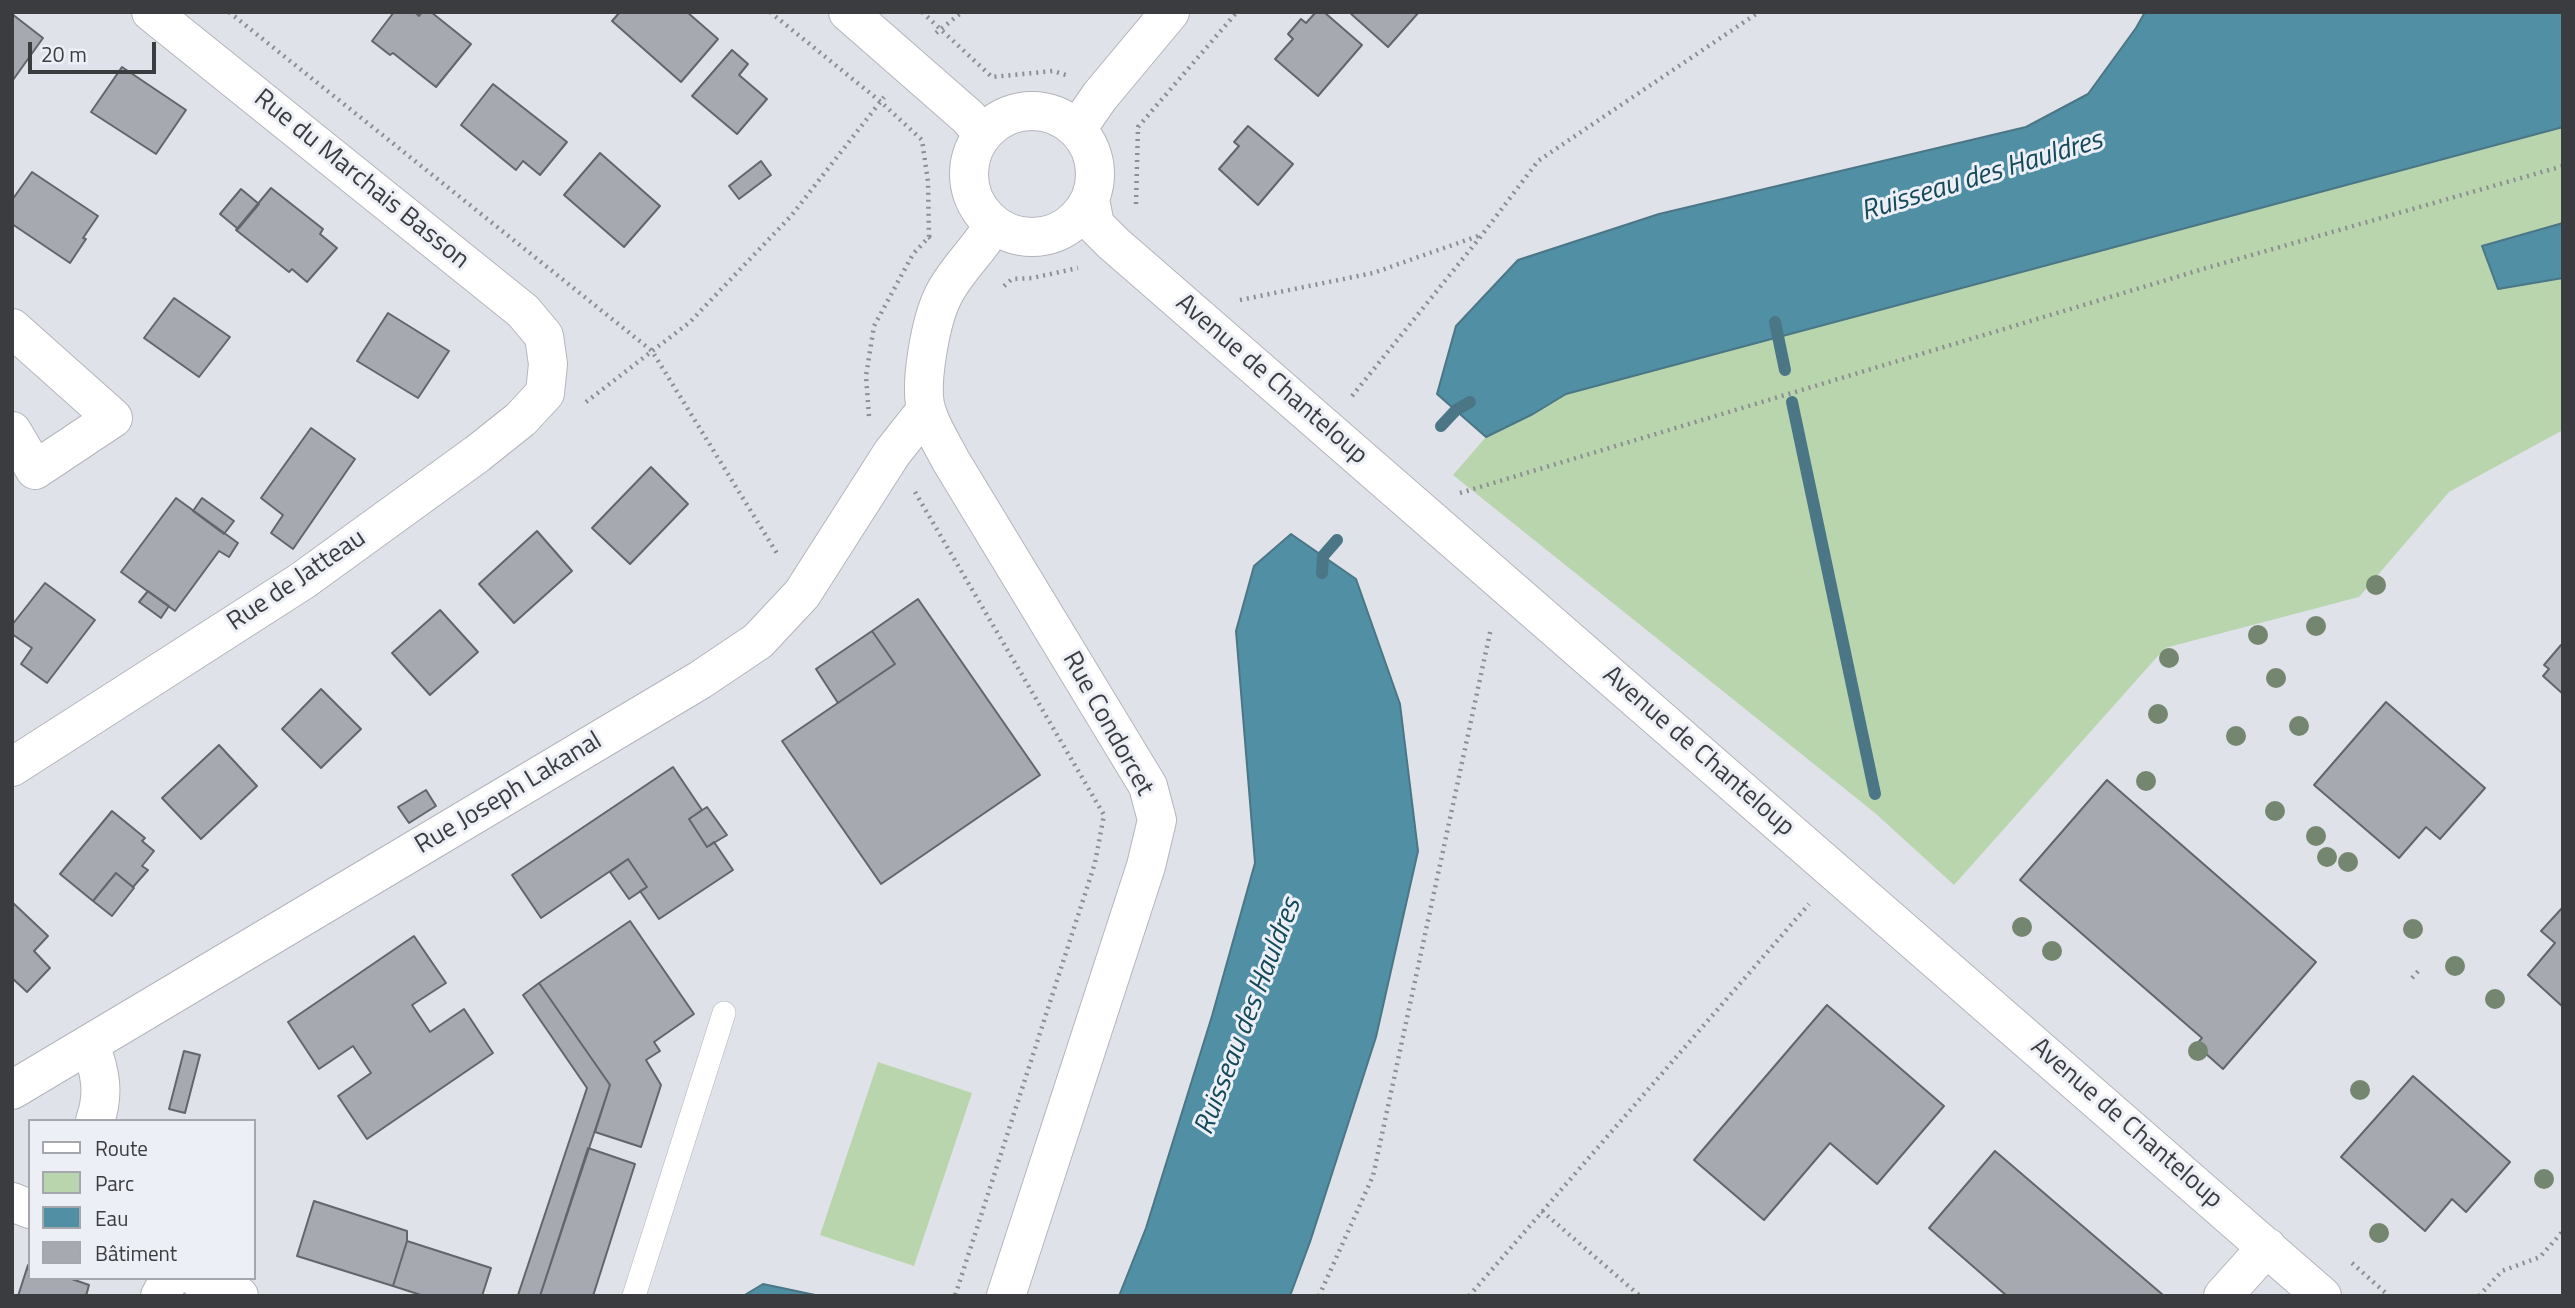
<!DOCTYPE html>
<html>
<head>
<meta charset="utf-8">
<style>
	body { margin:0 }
	#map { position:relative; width:2575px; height:1308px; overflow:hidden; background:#e0e2e9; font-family:"Titillium Web",sans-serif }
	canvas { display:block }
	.frame { position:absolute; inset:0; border:14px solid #3b3c3f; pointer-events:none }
	.legend { position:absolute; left:28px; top:1119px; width:228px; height:161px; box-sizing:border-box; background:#edeff7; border:2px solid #a6a7ad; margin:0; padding:9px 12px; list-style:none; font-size:21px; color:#3b3c3f }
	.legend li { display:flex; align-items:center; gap:14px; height:35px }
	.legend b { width:35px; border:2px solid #a6a7ad }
	.scale { position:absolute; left:28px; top:42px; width:128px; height:32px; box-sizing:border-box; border:4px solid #3b3c3f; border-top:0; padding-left:9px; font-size:21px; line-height:24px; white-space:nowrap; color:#3b3c3f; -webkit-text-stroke:5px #edeff7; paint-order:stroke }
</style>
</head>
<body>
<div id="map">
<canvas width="2575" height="1308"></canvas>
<div class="frame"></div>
<ul class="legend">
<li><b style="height:9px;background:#fff"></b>Route</li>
<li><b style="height:19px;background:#b8d5ad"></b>Parc</li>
<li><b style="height:19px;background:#518fa4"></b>Eau</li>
<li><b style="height:19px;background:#a7a9b0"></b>Bâtiment</li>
</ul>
<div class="scale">20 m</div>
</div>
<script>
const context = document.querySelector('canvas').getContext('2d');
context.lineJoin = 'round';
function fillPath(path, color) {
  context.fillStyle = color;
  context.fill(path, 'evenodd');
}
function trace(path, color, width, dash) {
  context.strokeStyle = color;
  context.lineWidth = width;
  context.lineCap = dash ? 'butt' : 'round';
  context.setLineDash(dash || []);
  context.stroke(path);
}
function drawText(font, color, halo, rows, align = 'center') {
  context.font = font + ' "Titillium Web",sans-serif';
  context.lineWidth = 6;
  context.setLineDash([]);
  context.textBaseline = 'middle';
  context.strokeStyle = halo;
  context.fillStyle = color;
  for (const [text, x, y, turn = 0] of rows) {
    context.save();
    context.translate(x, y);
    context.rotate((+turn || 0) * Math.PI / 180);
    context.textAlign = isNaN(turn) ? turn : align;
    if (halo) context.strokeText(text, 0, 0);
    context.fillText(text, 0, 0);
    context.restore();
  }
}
fillPath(new Path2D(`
	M2563,127V223L2482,246L2498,289L2563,278V430L2449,492L2359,597L2165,648L1954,885L1875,813L1453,475L1486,437L1533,414L1566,394Z
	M878,1062L972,1093L914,1266L820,1235Z`), '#b8d5ad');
const water = new Path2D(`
	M2145,12H2563V127L1566,394L1533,414L1486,437L1437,394L1456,326L1518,260L1659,214L2026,127L2088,94L2136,28Z
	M2563,223V278L2498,289L2482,246Z
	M1291,534L1356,579L1400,704L1418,851L1376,1037L1310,1242L1290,1296H1119L1146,1228L1212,1016L1255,863L1236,631L1254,566Z
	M763,1284L820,1296H743Z`);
fillPath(water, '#518fa4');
trace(water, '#4a7686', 2);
trace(new Path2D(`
	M1775,322L1785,370
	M1792,402L1875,794
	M1441,426L1456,410L1470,402
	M1322,573L1323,556L1337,540`), '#4a7686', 12);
const building = new Path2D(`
	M394,12H415L419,16L422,12H431L471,44L436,87L393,53L390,55L372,41Z
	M620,12H687L718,39L681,82L612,21Z
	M1316,12H1324L1362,45L1318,96L1275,59L1293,39L1288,34L1301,19L1306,23Z
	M1349,12H1419L1388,47Z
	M12,14L43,38L13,80L12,79Z
	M732,50L748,64L739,75L767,99L737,134L692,96Z
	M122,67L186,110L156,154L91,112Z
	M493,84L567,142L540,175L523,161L516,170L461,125Z
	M1248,126L1293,164L1258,205L1219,169L1239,146L1234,142Z
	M600,153L660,206L624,247L564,195Z
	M761,161L771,175L739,199L729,186Z
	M32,172L98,216L83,238L86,239L70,263L12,224V200Z
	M271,188L323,229L320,234L337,248L307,282L292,269L289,272L236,230Z
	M241,189L259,204L238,229L220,214Z
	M174,298L230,337L199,377L144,338Z
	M388,313L449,351L418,398L357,361Z
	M311,428L355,459L293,549L271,533L283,515L261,498Z
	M651,467L688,504L630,564L592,528Z
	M176,498L238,543L229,557L219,551L175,611L121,572Z
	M202,498L234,521L224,534L193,511Z
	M537,531L572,571L514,623L479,584Z
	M45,583L95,620L47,683L21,664L32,648L12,634V625Z
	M148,591L169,606L161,618L139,602Z
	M918,599L1040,775L881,884L782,741L895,664L872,631Z
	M440,610L478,652L430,695L392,653Z
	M872,631L895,664L838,703L816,669Z
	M2561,645L2563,646V694L2543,676L2549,669L2544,665Z
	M321,689L361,729L321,768L282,729Z
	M2386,702L2485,788L2440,839L2426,827L2399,858L2314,785Z
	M219,745L257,786L201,839L162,798Z
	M673,767L702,810L689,819L707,847L714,842L733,870L659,919L640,891L647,887L628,859L541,918L512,875Z
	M2107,780L2316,962L2223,1069L2196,1045L2202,1038L2020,880Z
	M426,790L436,806L409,823L398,807Z
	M707,807L727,835L707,847L689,819Z
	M112,811L145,838L142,841L154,851L142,866L148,870L133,887L116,873L93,901L60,874Z
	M628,859L647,887L629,899L610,872Z
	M116,873L134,888L112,916L93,901Z
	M12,902L48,936L34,951L50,968L27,992L12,978Z
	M2563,907V1007L2528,975L2555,943L2541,931Z
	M630,921L694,1014L654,1042L660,1051L646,1060L661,1085L641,1147L595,1132L610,1085L539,983Z
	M414,936L446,983L412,1005L430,1032L464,1009L493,1053L367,1139L338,1096L371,1073L353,1046L319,1069L288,1022Z
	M539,983L610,1085L540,1296H520L518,1295L587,1088L523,995Z
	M1827,1005L1944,1106L1877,1184L1830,1143L1764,1220L1694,1160Z
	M184,1051L200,1055L185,1113L169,1109Z
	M2413,1076L2510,1162L2466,1212L2452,1199L2425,1231L2341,1157Z
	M588,1148L635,1164L593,1296H540Z
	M1995,1151L2163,1295L2007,1296L1929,1228Z
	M314,1201L407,1231V1241L393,1286L297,1256Z
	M407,1241L491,1268L482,1296H424L393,1286Z
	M28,1265L30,1278H69L89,1285L86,1296H18Z`);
fillPath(building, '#a7a9b0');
trace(building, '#63656c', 2);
const service = new Path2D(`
	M634,1296L724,1013`);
const minor = new Path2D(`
	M848,12L968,117L982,133
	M969 174a63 63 0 1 1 126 0a63 63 0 1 1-126 0Z
	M1077,129L1100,96L1170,12
	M1090,199L1095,225L1113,243L2322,1296
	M993,225C979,251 956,269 943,296C931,320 918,387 927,412C932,429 943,445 951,461L1148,786L1157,820L1146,866L1006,1296
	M12,328L113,418L35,470L12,431
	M12,767L302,581L477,454L521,419L545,393L548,364L544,336L523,311L151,12
	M90,1044C100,1071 105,1093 95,1121
	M12,1090L700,680L758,641L802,594L892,453L926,410
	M12,1202L30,1209
	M197,1278L239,1296
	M160,1296L170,1278
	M2223,1296L2267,1247`);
trace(service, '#b3b5bd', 24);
trace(minor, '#b3b5bd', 40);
trace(new Path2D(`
	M229,12L652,351L778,555
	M770,12L881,102L922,140L928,182L929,237
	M922,12L992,77L1053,71L1066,75
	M936,33L962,12
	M1136,204L1138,127L1237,12
	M1004,286L1012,279L1032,278L1078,268
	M1240,300L1373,273L1481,235
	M1352,396L1482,235L1538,161L1759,12
	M586,402L690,322L791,216L884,97
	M869,416L866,376L874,326L913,254L929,237L931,239
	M915,492L1104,815L1095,863L955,1296
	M1460,493L2203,269L2563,166
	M2412,978L2421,968
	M1542,1211L1640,1296
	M2352,1263L2389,1296
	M1319,1296L1373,1176L1491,628
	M1469,1296L1809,904
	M2479,1296L2502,1271L2540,1257L2563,1231`), '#8d8e93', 4.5, [2, 5]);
trace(service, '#fff', 23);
trace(minor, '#fff', 38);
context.fillStyle = '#74866f';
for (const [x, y] of [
	[2376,585],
	[2316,626],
	[2258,635],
	[2169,658],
	[2276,678],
	[2158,714],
	[2299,726],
	[2236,736],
	[2146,781],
	[2275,811],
	[2316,836],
	[2327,857],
	[2348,862],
	[2022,927],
	[2413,929],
	[2052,951],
	[2455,966],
	[2495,999],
	[2198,1051],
	[2360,1090],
	[2544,1179],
	[2379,1233]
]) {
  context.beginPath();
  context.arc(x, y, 10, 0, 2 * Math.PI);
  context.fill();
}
drawText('26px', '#3b3c3f', '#edeff7', [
	["Rue du Marchais Basson",361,180,39],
	["Avenue de Chanteloup",1271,380,41],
	["Rue de Jatteau",297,581,-34],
	["Rue Condorcet",1107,724,61],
	["Avenue de Chanteloup",1698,752,41],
	["Rue Joseph Lakanal",509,794,-31],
	["Avenue de Chanteloup",2126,1124,41]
]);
drawText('italic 28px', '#134959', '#edeff7', [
	["Ruisseau des Hauldres",1982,177,-17],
	["Ruisseau des Hauldres",1249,1017,-69]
]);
</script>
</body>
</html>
